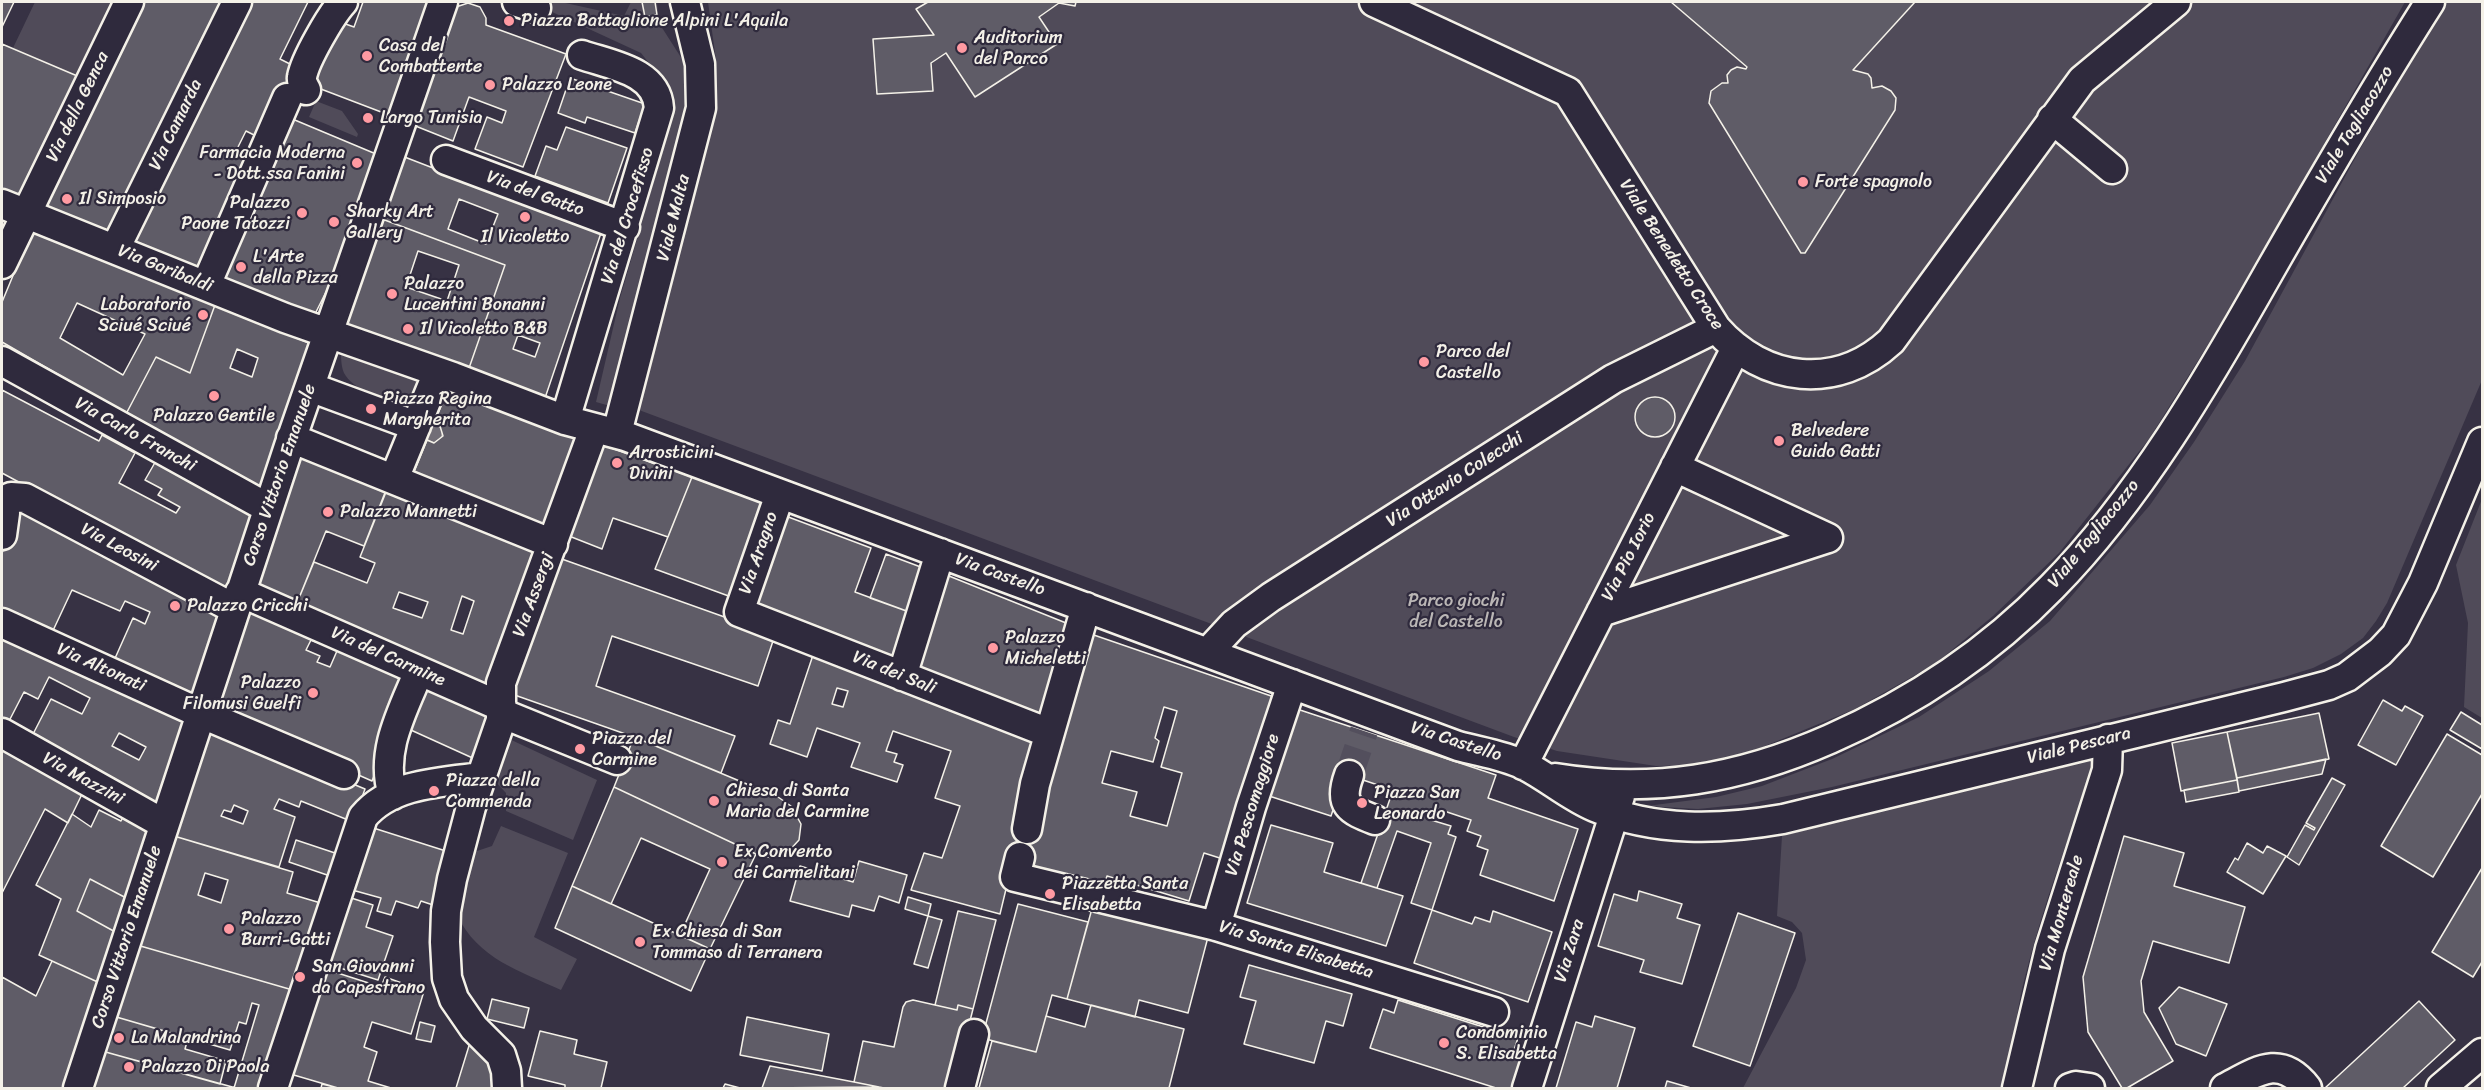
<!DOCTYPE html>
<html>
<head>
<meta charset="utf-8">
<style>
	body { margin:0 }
	#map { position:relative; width:2484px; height:1090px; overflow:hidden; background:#373244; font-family:Sriracha,sans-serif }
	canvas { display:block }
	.frame { position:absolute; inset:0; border:3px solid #f4f1e8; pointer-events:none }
</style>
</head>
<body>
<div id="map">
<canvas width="2484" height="1090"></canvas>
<div class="frame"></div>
</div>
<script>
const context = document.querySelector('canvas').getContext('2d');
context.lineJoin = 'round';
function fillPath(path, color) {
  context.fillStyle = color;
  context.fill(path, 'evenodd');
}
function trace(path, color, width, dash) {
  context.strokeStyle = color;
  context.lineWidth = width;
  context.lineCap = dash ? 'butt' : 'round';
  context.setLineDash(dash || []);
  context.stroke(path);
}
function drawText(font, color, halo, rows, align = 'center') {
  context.font = font + ' Sriracha,sans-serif';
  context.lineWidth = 4.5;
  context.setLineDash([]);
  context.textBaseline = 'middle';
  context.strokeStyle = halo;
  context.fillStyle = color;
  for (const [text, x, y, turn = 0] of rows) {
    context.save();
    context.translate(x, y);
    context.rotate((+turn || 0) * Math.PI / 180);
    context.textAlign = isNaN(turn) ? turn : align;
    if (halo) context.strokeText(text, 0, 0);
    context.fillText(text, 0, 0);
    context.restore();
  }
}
fillPath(new Path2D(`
	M35,2H117L82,78L13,48Z
	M538,2H561L624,16L631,2H642L645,17L657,15L655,3L651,2H657L659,23L682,59L688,71L691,94L610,406L596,402L620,298L663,150L671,91L641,53L537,5Z
	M708,2H1671L1747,67L1746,69C1734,65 1725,71 1728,83C1718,82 1708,93 1709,103L1802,254L1805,253L1895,110C1898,93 1889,85 1872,88C1873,72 1863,75 1853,70L1915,2H2405L2227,314L2149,439L2059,553L1993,616L1935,664L1855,709L1748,753L1701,765L1656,766L1557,751L1514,737L639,410L714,101L716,60Z
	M2448,2H2482V380L2387,603L2376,621L2363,638L2341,654L2313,668L2284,677L1832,787L1747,804L1698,809L1647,806L1716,797L1762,786L1832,759L1919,717L1989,671L2050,621L2150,505L2194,442L2245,361L2359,151L2426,35Z
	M316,101L342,111L358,134L357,137L309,117Z
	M341,350L426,379C420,387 413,394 404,397C385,402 354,391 344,373C341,366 341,357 341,350Z
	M2482,499V718L2464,707L2468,623L2456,565Z
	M505,737L597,780L573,840L506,811V793L492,778Z
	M2097,757C2071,831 2043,904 2024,981C2015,1016 2014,1054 2000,1088H1743L1796,988L1806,960L1802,933L1792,922L1777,916L1782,836Z
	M501,826L568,853L534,937L577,959L561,990C520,971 478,959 457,915L474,852L492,846Z`), '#504b59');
const water = new Path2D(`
	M432,423C440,426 445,429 441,438L434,443L425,439Z`);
fillPath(water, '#726e77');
trace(water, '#a6a2a4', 1.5);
const building = new Path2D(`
	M2,2H14L2,27Z
	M139,2H228L114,235L38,206Z
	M244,2H308L280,59L294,66L260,138L246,131L235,153L252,161L200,270L127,241Z
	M363,2H428L389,115L313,86L340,22L354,27Z
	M642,2H655L657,15L645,17Z
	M928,2H1076L1075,6L1059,3L1039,17L1057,44L975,97L946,53L931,63L933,91L877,94L873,39L934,35L916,9Z
	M1671,2H1915L1853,70L1868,74L1871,78L1872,88L1882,86L1891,91L1896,98L1895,110L1805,253H1801L1709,103L1711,91L1722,83H1728L1727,75L1731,70L1737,67L1746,69L1747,67Z
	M468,3L480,7L486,18V25L566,54L523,167L475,149L487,117L502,123L506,111L469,97L453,141L413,125L453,12L456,7Z
	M2,44L82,78L25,199L2,190Z
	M570,78L645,104L635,133L587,117L585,123L558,113Z
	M290,118L376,154L336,272L314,316L221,276Z
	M566,127L627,148L608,203L535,176L546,146L557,150Z
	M402,156L601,233L544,401L468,371L505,265L382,219ZM459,199L498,214L486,244L448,229ZM518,335L540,343L535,357L513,349Z
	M2,218L15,223L2,251Z
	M382,219L505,265L468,371L346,326ZM418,251L459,265L447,301L406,287Z
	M32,230L215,305L190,373L156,357L126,414L2,342V302ZM77,303L145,334L123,375L60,338Z
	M215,305L309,343L261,491L126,414L156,357L190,373ZM237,349L258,358L252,377L230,368Z
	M449,387L579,437L545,531L411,479L427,440L434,443L443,436L440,426L434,423Z
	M2,390L99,441L102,435L135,453L119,483L176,513L180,507L158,495L162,489L145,480L157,459L254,514L230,596L2,473Z
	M1635 417a20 20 0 1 1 40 0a20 20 0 1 1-40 0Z
	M603,445L692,477L668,537L613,518L602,549L569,536Z
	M299,450L388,485L364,546L326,531L297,603L255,583Z
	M692,477L768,505L734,598L655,569Z
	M386,492L540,552L490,688L297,603L314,562L367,583L375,563L360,557ZM399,592L428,602L422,618L393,608ZM462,596L474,601L463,634L451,630Z
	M22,506L226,612L195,702L112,665L133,618L145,624L150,612L125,601L120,611L72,590L50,637L2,615V553Z
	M783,515L871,548L855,592L912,613L895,666L749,608Z
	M886,554L926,569L912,613L870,598Z
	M559,558L775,635L758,686L612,636L596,686L735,736L721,773L634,737L506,692Z
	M944,574L1071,625L1042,725L914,672Z
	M249,604L326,638L324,645L311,640L306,650L320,656L317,662L330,667L340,644L412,675L372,781L214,711Z
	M2,629L190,717L160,810L31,738L51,699L82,714L90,698L49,677L38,699L24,692L7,725L2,722ZM119,733L146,747L139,760L112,746Z
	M1088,633L1277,698L1226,860L1204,853L1189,901L1107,876L1102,892L1023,868L1048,787ZM1164,707L1177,711L1161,767L1182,773L1167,826L1130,816L1137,792L1102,783L1111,751L1153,762L1159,741L1155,738Z
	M815,649L1042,737L1034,831L1026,859L1014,856L1000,914L911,890L924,853L942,858L960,806L935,798L951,751L893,731L886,751L897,754L894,762L903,765L897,782L851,767L860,743L817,728L807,757L770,744L778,720L790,724ZM837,688L848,691L843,707L832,704Z
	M420,678L495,711L477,760L402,726Z
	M2383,700L2402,711L2405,706L2423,716L2396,765L2358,745Z
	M1294,708L1496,775L1488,798L1578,829L1554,901L1480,875L1488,850L1477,846L1481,836L1467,831L1471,820L1435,808L1431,820L1451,826L1448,834L1456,837L1432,910L1411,903L1431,843L1397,831L1377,888L1361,883L1393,790L1345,774L1331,816L1266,795Z
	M2461,712L2482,725V749L2450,730Z
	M2319,713L2329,759L2237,778L2227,732Z
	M210,725L365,789L353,822L301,801L299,807L279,799L274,809L295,817L279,867L174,836ZM234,805L248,811L243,824L221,816L224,810L231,812Z
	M2227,732L2237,780L2181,791L2172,743Z
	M2447,734L2482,755V794L2433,877L2381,846Z
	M634,737L778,797L791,806L801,824L799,840L787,853L772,858L756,854L614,787Z
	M2,742L85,788L68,823L45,809L2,893Z
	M2326,759L2322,774L2239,791L2237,778Z
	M2332,778L2345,785L2299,865L2287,857L2305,825L2314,830L2315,828L2306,823Z
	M2237,780L2239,792L2186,802L2184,790Z
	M614,787L756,854L710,949L680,935L710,869L641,838L611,904L572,886Z
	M99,810L121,821L125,813L154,829L130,900L90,879L77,911L119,934L102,984L39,955L61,899L36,885L72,814L91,827Z
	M364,825L449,852L433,905L421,901L418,908L396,901L391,915L377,911L381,898L345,888Z
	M1271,825L1333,843L1324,872L1403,896L1386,946L1247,903Z
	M174,836L293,872L287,893L324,904L296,991L137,945ZM205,873L228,880L221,903L198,895Z
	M2124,836L2184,853L2174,886L2245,907L2229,963L2153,941L2141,981L2144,1012L2173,1061L2127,1088H2122L2088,1032L2083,977Z
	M296,840L341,855L333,877L289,862Z
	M2247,843L2263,853L2267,846L2286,856L2263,894L2227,872L2235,858L2238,860Z
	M859,861L907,875L899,903L879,896L874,911L852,905L849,917L790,901L800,866L853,882Z
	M2482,868V962L2473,977L2432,952Z
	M90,879L130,900L119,934L77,911Z
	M572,886L710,949L691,991L555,928Z
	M1639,891L1682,904L1677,918L1700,925L1682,984L1640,972L1644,960L1598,946L1614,894L1637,901Z
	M342,895L373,905L366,927L393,936L378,980L321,962Z
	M908,897L931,904L928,916L905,909Z
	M1018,904L1088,922L1067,999L1052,995L1036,1052L982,1038Z
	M1093,905L1208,937L1188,1013L1139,1000L1135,1017L1067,999Z
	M1432,910L1472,924L1475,917L1490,922L1493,911L1552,932L1528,1002L1414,963Z
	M958,911L996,920L973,1009L958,1005L957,1010L935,1005Z
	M1738,913L1795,933L1750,1066L1693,1046Z
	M928,916L942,920L928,968L914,964Z
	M137,945L296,991L266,1088H234L259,1005L252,1003L246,1024L239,1022L230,1050L113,1016Z
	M52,961L102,984L67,1088H2V977L36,996Z
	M1249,965L1352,994L1343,1026L1326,1021L1314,1063L1244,1044L1256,1001L1240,997Z
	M319,967L381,987L385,977L424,991L411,1034L372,1022L364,1047L377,1052L368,1081L391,1088H338L287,1073Z
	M2179,987L2227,1004L2206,1056L2176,1044L2159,1008Z
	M492,999L529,1008L524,1028L487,1019Z
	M913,1000L957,1010L958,1005L973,1009L953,1088H884L854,1082L863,1041L894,1047L903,1007L906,1002Z
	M1398,1000L1518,1038L1513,1053L1522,1056L1512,1088H1496L1370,1048L1383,1009L1394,1013Z
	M2419,1001L2455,1040L2403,1088H2325Z
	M1091,1005L1184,1029L1169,1088H979L992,1041L1036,1052L1046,1016L1085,1027Z
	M113,1016L188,1038L185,1049L226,1061L220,1084L102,1051Z
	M1595,1016L1635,1028L1617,1088H1556L1576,1022L1592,1027Z
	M747,1017L829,1034L822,1071L740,1055Z
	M420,1022L435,1026L431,1042L416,1039Z
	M540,1031L577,1040L574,1054L607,1062L601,1088H565V1085L528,1076Z
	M472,1036L496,1057L497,1088H456Z
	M102,1051L236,1088H90Z
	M770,1066L854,1082L879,1087L762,1088Z
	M1667,1081L1691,1088H1665Z
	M322,1084L338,1088H321Z
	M725,1084L740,1088H723Z`);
fillPath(building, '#5f5c67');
trace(building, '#f4f1e8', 1.5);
trace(new Path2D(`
	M1349,775L1364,731`), '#534f5d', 28, [28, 14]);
const street = new Path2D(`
	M517,2L536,8
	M1374,2L1568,92L1716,328C1764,383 1837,391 1891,341L2082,80L2176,2
	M306,90C304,86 301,82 302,77C305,60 331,15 343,2
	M2052,119L2112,169
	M446,160L625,227
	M2,204L285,318L453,377L565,420L625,436L1458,746C1480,752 1503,755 1524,765C1548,777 1569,796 1595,807C1655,832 1720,830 1783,819L2284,697L2329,685L2347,677L2380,652L2396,635L2423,583L2482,442
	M115,249L237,2
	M2,264L129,2
	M206,285L287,98
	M2,361L268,508
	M310,387L416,426
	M565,420L659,108C657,71 611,65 582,55
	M617,433L701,108L700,64L685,2
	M291,438L553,544
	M1675,467L1828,538
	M394,479L438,372
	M780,494L739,612L1049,733
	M2,502L11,497L25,498L235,609
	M2,503L5,513L2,535
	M240,592L502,707
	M1601,612L1828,538
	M2,623L193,710L344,774
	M1208,652L1234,624L1271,597L1613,379L1716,328
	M902,676L940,553
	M511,717L617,760
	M2,733L164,824
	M1523,765L1736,348
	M1349,775C1338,805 1349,810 1375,820
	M1555,778C1653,794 1739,779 1830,739C1914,702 1988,653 2052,587C2139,499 2208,380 2269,272C2321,181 2374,90 2430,2
	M393,795C379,752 403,710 419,671
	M1027,829L1035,784L1086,607
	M1020,857L1015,877L1216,926L1494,1012
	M1216,926L1251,807L1292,684
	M78,1088L289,446L443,2
	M273,1088L363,817C391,783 442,782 482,777
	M507,1088L506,1071L501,1055L474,1028L454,999L447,978L445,942L446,911L452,879L471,807L501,720V683L594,429
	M960,1088L974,1034
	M1527,1088L1620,796
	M2017,1088L2050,949L2107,770L2108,739
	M2070,1088L2076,1086L2090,1088
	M2225,1088C2256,1072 2280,1053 2307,1088
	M2441,1088L2482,1053`);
trace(street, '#f4f1e8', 33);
trace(street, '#2f2a3d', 28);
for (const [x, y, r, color] of [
	[509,21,6,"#ff9aa2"],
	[962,48,6,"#ff9aa2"],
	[367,56,6,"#ff9aa2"],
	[490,85,6,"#ff9aa2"],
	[368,118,6,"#ff9aa2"],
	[357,163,6,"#ff9aa2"],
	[1803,182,6,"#ff9aa2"],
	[67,199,6,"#ff9aa2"],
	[302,213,6,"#ff9aa2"],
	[525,217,6,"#ff9aa2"],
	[334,222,6,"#ff9aa2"],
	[241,267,6,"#ff9aa2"],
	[392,294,6,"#ff9aa2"],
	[203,315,6,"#ff9aa2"],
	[408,329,6,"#ff9aa2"],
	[1424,362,6,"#ff9aa2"],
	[214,396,6,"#ff9aa2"],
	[371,409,6,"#ff9aa2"],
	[1779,441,6,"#ff9aa2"],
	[617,463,6,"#ff9aa2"],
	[328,512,6,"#ff9aa2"],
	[175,606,6,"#ff9aa2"],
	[993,648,6,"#ff9aa2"],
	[313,693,6,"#ff9aa2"],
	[580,749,6,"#ff9aa2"],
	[434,791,6,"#ff9aa2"],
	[714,801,6,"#ff9aa2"],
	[1362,803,6,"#ff9aa2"],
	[722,862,6,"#ff9aa2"],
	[1050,894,6,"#ff9aa2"],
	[229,929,6,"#ff9aa2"],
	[640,942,6,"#ff9aa2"],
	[300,977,6,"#ff9aa2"],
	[119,1038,6,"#ff9aa2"],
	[1444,1043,6,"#ff9aa2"],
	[129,1067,6,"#ff9aa2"]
]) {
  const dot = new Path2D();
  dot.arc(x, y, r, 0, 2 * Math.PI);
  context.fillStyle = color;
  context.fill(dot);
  trace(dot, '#2f2a3d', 2);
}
drawText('18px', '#f4f1e8', '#2f2a3d', [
	["Piazza Battaglione Alpini L'Aquila",521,21],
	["Auditorium",974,38],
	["del Parco",974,59],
	["Casa del",379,46],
	["Combattente",379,67],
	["Palazzo Leone",502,85],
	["Largo Tunisia",380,118],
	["Farmacia Moderna",345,153,"right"],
	["- Dott.ssa Fanini",345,174,"right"],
	["Forte spagnolo",1815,182],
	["Il Simposio",79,199],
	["Palazzo",290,203,"right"],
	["Paone Tatozzi",290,224,"right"],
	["Sharky Art",346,212],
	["Gallery",346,233],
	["Il Vicoletto",525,237,"center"],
	["L'Arte",253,257],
	["della Pizza",253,278],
	["Palazzo",404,284],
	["Lucentini Bonanni",404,305],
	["Laboratorio",191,305,"right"],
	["Sciué Sciué",191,326,"right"],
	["Il Vicoletto B&B",420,329],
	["Parco del",1436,352],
	["Castello",1436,373],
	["Piazza Regina",383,399],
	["Margherita",383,420],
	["Palazzo Gentile",214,416,"center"],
	["Belvedere",1791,431],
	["Guido Gatti",1791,452],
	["Arrosticini",629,453],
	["Divini",629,474],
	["Palazzo Mannetti",340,512],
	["Palazzo Cricchi",187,606],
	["Palazzo",1005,638],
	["Micheletti",1005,659],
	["Palazzo",301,683,"right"],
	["Filomusi Guelfi",301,704,"right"],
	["Piazza del",592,739],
	["Carmine",592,760],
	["Piazza della",446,781],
	["Commenda",446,802],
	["Chiesa di Santa",726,791],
	["Maria del Carmine",726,812],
	["Piazza San",1374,793],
	["Leonardo",1374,814],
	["Ex Convento",734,852],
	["dei Carmelitani",734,873],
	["Piazzetta Santa",1062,884],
	["Elisabetta",1062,905],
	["Palazzo",241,919],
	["Burri-Gatti",241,940],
	["Ex Chiesa di San",652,932],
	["Tommaso di Terranera",652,953],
	["San Giovanni",312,967],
	["da Capestrano",312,988],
	["Condominio",1456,1033],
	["S. Elisabetta",1456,1054],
	["La Malandrina",131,1038],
	["Palazzo Di Paola",141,1067]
], 'left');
drawText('18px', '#f4f1e8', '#2f2a3d', [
	["Via della Genca",78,107,-64],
	["Via Camarda",176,125,-64],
	["Viale Tagliacozzo",2355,125,-59],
	["Via del Gatto",535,194,20],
	["Via del Crocefisso",628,216,-73],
	["Viale Malta",674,218,-76],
	["Viale Benedetto Croce",1671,255,57],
	["Via Garibaldi",165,269,22],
	["Via Carlo Franchi",135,435,29],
	["Corso Vittorio Emanuele",280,475,-71],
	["Via Ottavio Colecchi",1455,480,-33],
	["Viale Tagliacozzo",2094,534,-51],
	["Via Leosini",119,548,28],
	["Via Aragno",759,553,-71],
	["Via Pio Iorio",1629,557,-63],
	["Via Castello",1000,575,20],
	["Via Assergi",534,595,-70],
	["Via del Carmine",388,657,24],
	["Via Altonati",101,668,24],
	["Via dei Sali",894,673,22],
	["Via Castello",1456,742,18],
	["Viale Pescara",2079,746,-14],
	["Via Mazzini",83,779,29],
	["Via Pescomaggiore",1253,805,-73],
	["Via Montereale",2062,913,-74],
	["Corso Vittorio Emanuele",127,937,-72],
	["Via Santa Elisabetta",1296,950,17],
	["Via Zara",1570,951,-73]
]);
drawText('18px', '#bbb7b6', '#2f2a3d', [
	["Parco giochi",1456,601],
	["del Castello",1456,622]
]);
</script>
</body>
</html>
